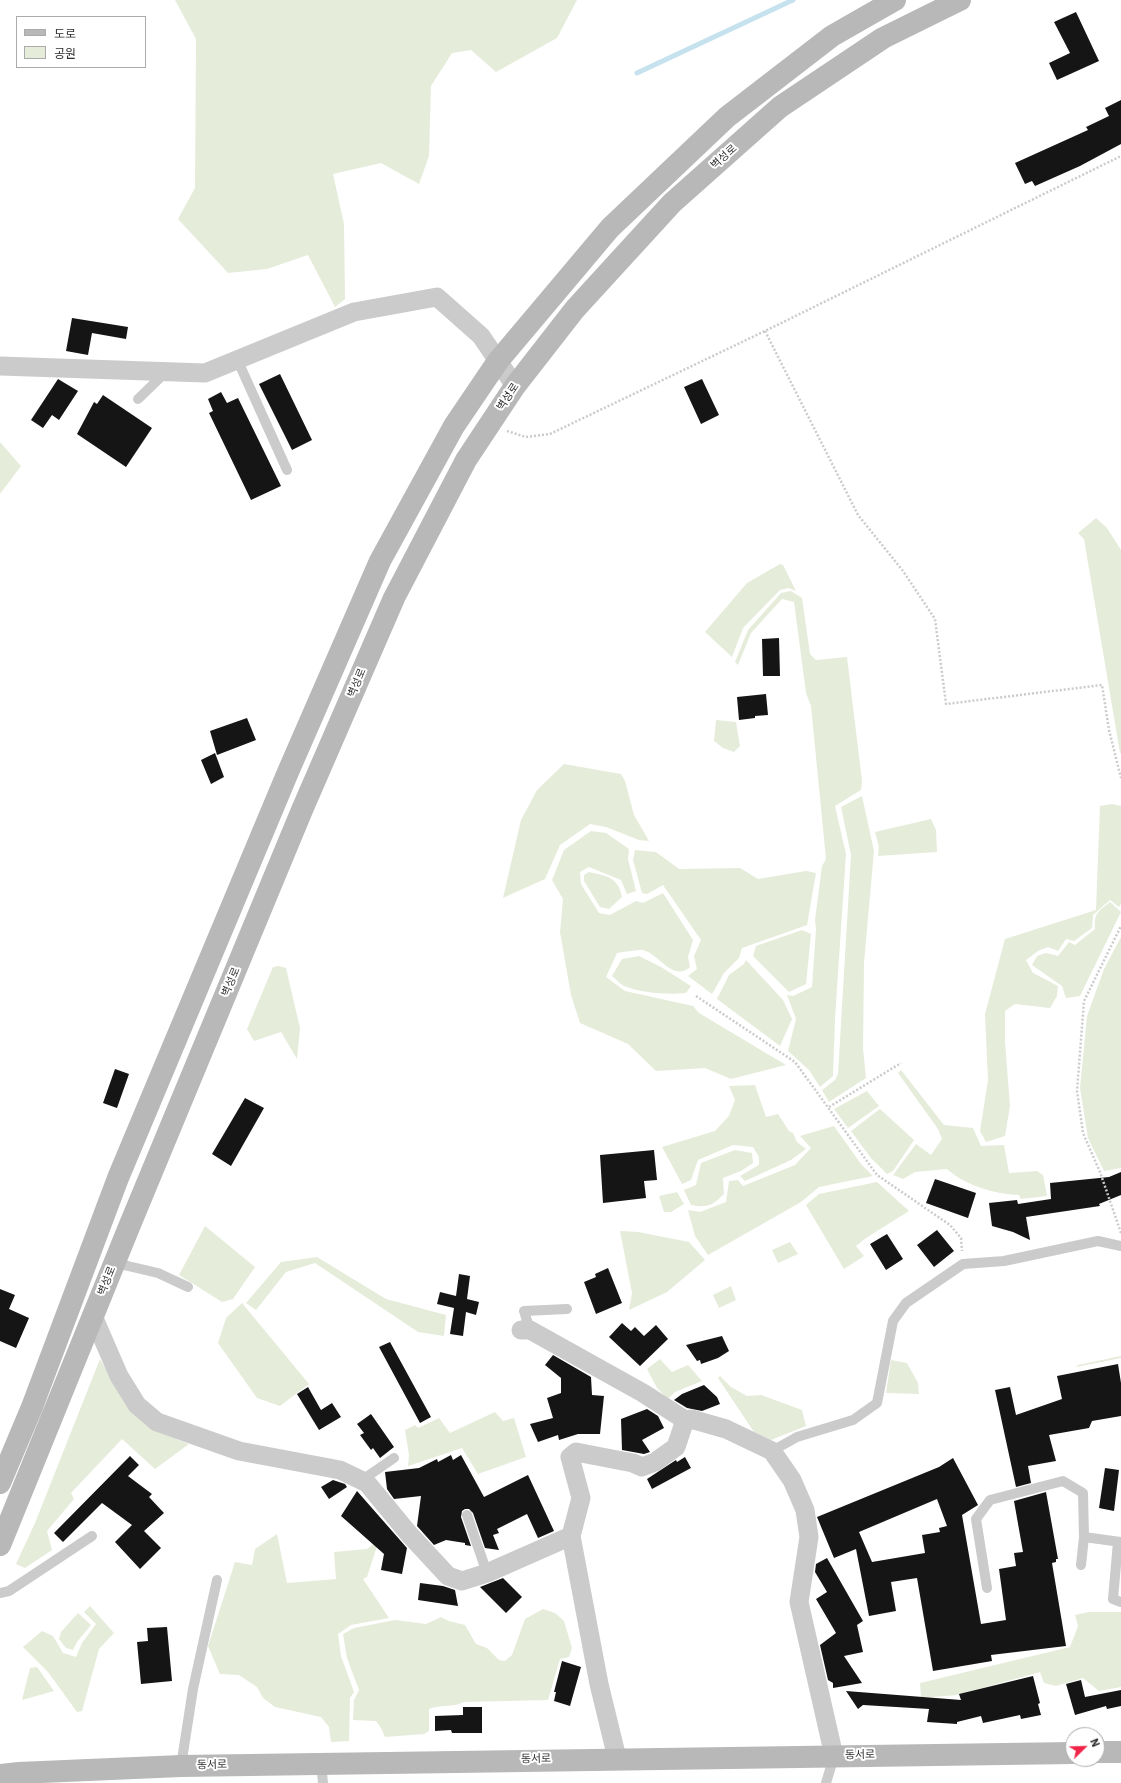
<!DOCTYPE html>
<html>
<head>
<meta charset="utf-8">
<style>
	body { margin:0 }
	#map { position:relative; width:1121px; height:1783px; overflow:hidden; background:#fff; font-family:"IBM Plex Sans","Noto Sans KR",sans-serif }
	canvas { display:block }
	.legend { position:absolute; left:16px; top:16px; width:130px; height:52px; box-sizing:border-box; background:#fff; border:1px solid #ababab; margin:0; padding:5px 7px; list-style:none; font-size:12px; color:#2e2e2e }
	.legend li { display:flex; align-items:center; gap:8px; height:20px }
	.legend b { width:20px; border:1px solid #ababab }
	.north { position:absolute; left:1065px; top:1727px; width:40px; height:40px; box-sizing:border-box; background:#fff; border:1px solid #ababab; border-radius:50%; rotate:67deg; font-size:11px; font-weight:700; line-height:16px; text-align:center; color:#2e2e2e }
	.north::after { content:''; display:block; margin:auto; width:14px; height:18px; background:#f02448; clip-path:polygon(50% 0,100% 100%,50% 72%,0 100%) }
</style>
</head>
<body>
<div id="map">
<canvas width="1121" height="1783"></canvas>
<ul class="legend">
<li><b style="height:5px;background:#b8b8b8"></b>도로</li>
<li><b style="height:11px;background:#e6ecda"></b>공원</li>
</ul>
<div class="north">N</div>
</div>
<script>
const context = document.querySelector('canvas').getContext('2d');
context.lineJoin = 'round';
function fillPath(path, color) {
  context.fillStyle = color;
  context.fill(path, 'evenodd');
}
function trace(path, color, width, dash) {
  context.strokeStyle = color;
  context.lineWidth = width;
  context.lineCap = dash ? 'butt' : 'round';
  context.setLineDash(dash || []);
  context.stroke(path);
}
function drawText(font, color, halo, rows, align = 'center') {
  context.font = font + ' "IBM Plex Sans","Noto Sans KR",sans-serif';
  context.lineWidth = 4;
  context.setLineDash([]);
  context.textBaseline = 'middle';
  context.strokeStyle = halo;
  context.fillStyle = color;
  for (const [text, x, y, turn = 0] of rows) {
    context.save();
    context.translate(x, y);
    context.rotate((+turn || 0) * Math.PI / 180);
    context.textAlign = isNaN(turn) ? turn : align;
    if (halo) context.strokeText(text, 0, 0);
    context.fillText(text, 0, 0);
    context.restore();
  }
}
fillPath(new Path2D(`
	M175,0H577L557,38L496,72L471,50L452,53L431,86L429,156L419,184L381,163L333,174L344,224L345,299L335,307L308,255L267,269L228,273L178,219L195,188L196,39Z
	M0,442L21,466L0,494Z
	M1096,518L1107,528L1121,550V753H1120L1084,539L1078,533Z
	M780,564L783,565L796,591L789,588L780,590L743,628L732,657L705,632L747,583Z
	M791,591L802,598L810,654L816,660L847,657L862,781L861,790L835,806L846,854L835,1018L833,1076L820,1087L809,1070L788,1051L796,1019L787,995L793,996L812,987L816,929L815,920L822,866L826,859L811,706L806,693L794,602L782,599L751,633L738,665L735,662L748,630L781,593Z
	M716,720L736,722L740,746L734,752L723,748L714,741Z
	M564,764L621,774L625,781L634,815L649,841L639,840L606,827L590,824L560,845L545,879L503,898L521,820L537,790Z
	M862,796L874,851L864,963L863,1048L866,1078L829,1102L822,1090L835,1080L838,1074L851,855L841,807Z
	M1112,804L1121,806V904L1119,907L1110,900L1093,915L1092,928L1074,941L1066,939L1058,951L1048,947L1038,951L1026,960L1033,973L1058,986L1057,996L1050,1008L1015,1004L1005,1011V1042L1010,1106L1005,1136L986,1142L980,1131L988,1080L985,1014L1005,939L1096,910L1100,806Z
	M931,819L936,830L937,852L878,856L879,847L875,832Z
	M591,831L606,833L629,849L628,859L636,891L627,894L621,880L589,867L580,872L581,884L599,913L610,915L636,901L643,903L663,893L693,940L688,957L690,967C673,983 658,952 642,950C634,950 624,952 617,953L606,977L625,991L693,1006L699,1013L786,1065L731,1079L705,1068L656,1071L628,1044L580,1023L571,995L560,932L563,899L552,880L564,850Z
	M635,850L656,852L679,869L740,868L758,879L806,871L816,873L807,925L742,948L739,958L724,973L712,994L688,976L697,969L694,956L701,940L663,885L647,894L642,893L633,860Z
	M589,872C607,876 618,877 622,897L609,909L600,907L584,881V875Z
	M1110,902L1121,912L1080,996L1066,998L1062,986L1032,965L1037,956L1046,953L1058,956L1069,942L1075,945L1095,929C1094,912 1098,912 1110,902Z
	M802,930L811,934L806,984L789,992L753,956L756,946Z
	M1121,937V1168L1104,1171L1088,1138L1080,1088L1087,1016L1104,969Z
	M639,956L661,967L691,986L686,993C669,995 640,993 624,986C620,984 616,979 612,976L622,959Z
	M746,960L783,1000L792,1019L780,1046L717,999L729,975L744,964Z
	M279,966L286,968L300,1028L297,1059L281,1032L254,1041L247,1029L273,967Z
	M901,1070L944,1125L973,1128L981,1146L1004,1145L1009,1173L1037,1171L1043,1175L1047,1196L1021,1199L1019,1195C995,1194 966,1186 947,1169L915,1172L903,1179L893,1175L916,1144L931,1155L942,1139L938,1129L898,1073Z
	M755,1085L766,1117L778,1114L789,1131L793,1133L797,1142L806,1149L791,1160L745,1181L740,1176L759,1165V1157L753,1147L733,1145L698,1160L691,1180L682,1184L662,1147L715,1131L729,1116L735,1100L729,1086Z
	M867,1091L879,1106L848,1128L834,1109Z
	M880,1109L914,1140L893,1171L887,1174L870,1157L851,1131Z
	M834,1126L861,1164L873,1176L819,1187L801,1202L708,1255L695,1236L688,1210L700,1212L726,1202L729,1181L738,1180L743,1186L795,1165L811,1148L800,1136Z
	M735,1150L752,1153L753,1163L741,1171L723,1178L724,1194C712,1206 707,1208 691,1205L684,1190L696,1185L701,1163Z
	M877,1182L909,1211L866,1238L856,1246L864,1256L844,1269L806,1205L819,1194Z
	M677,1192L684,1204L671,1212H664L659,1196Z
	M205,1226L255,1267L233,1299L222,1302L179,1275Z
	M620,1231L638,1232L689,1242L705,1260L667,1292L629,1310L632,1293Z
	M790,1242L798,1254L778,1263L772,1250Z
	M317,1257L386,1299L446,1315L444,1336L418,1332L315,1263L286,1272L256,1310L246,1303L281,1262Z
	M731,1286L736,1300L719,1308L713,1295Z
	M242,1303L309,1384L280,1406L257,1398L218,1343L226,1318Z
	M1121,1356V1358L1076,1367L1078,1365Z
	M100,1359L132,1413L155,1431L189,1444L155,1469L122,1439L71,1493L74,1499L47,1531L52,1550L25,1568L16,1564L35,1523Z
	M660,1359L672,1372L688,1365L702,1381L675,1392L668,1399L657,1388L647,1369Z
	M891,1360L907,1363L918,1383L919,1394L886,1393Z
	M720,1376L731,1387L747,1396L761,1395L802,1410L806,1426L771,1440L754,1432L718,1378Z
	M495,1412L503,1421L514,1418L526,1457L478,1474L462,1448L408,1466L409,1455L405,1430L415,1425L418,1428L439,1418L450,1433Z
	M277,1534L287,1583L336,1579L334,1552L367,1549L379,1540L367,1577L363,1579L389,1618L351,1625L338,1634L341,1656L354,1692L350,1698L349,1741L331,1742L329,1727L321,1717L275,1707L263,1698L257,1687L239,1675L220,1674L208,1646L235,1562L252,1565L255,1549Z
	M90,1606L114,1633L99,1649L82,1711L77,1712L48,1672L23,1647L42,1631L53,1636L63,1653L76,1657L82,1643L96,1624L84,1612Z
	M543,1609L555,1613L564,1621L572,1648L569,1657L560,1659L548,1700L464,1702C453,1708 440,1704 429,1709V1731L424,1734L385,1737L381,1728L376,1721L353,1720L354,1700L359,1690L347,1658L343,1634L354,1628L395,1620L426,1624L441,1617L449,1621L465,1625L476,1644L487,1648L499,1660L505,1661L512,1655L525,1619Z
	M1089,1612H1121V1687L1099,1691L1083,1678L1056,1686L1044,1683L1040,1672L957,1695L921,1698L920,1683L1070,1647L1078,1626L1075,1615Z
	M78,1613L91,1625L77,1642L73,1650L66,1648L59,1639L61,1632Z
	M37,1667L54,1691L22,1700L30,1668Z`), '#e6ecda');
trace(new Path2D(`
	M637,73L793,0`), '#c5e2ee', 5);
fillPath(new Path2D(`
	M1076,12L1099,61L1057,80L1049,63L1070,53L1054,22Z
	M1121,100V144L1080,166L1035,186L1032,181L1025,184L1015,163L1088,130L1086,127L1109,116L1105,108Z
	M72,318L128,327L126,339L92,333L88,355L66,351Z
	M280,374L312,440L292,450L259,384Z
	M58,379L78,391L59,420L52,415L43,428L31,420Z
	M702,379L719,415L701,424L684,387Z
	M221,392L227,403L238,398L281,486L251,500L209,413L213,411L208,399Z
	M103,395L152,428L126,467L77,434L94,402L97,404Z
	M779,638L780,676H763L762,639Z
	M766,694L768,715L755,716V718L739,720L737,697Z
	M247,718L256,740L217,755L210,731Z
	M215,753L224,777L211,784L201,760Z
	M115,1069L129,1074L117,1108L103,1103Z
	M245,1098L264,1108L231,1166L212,1154Z
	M654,1150L657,1180L644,1181L646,1198L603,1203L600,1155Z
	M1121,1172V1195L1099,1204L1100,1206L1026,1217L1030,1240L1013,1232L992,1226L989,1203L1017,1200L1018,1204L1051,1199L1050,1183L1109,1177Z
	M935,1179L976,1193L968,1218L926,1203Z
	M937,1230L954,1251L934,1267L917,1245Z
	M887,1234L903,1259L886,1270L870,1244Z
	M608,1268L622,1303L596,1314L584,1282L596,1277L595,1274Z
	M459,1274L470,1276L467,1299L479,1302L476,1315L466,1312L463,1336L450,1334L454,1308L437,1304L440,1292L456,1296Z
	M0,1289L15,1295L9,1309L29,1318L16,1348L0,1341Z
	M622,1323L631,1331L635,1327L644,1336L656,1325L668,1339L640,1366L609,1337Z
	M722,1336L729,1351L718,1358L701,1364L700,1360L697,1361L686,1345Z
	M390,1342L431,1417L420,1423L379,1347Z
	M553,1355L591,1377L592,1395L604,1396L600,1434H578L559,1440L558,1435L538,1442L530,1424L553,1418L547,1398L561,1393V1378L545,1365Z
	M1118,1364L1121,1383V1416L1092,1421L1089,1428L1049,1435L1056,1461L1028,1466L1031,1483L1016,1487L995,1390L1010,1387L1016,1415L1062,1399L1057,1376Z
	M704,1385L717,1397L720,1404L702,1411L687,1408L674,1400L682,1394Z
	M308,1387L321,1410L332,1403L341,1417L319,1430L297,1394Z
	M647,1409L658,1416L664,1428L642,1440L650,1452L644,1454L622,1450L621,1419Z
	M371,1414L394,1447L380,1458L373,1448L371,1450L360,1435L364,1433L357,1424Z
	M451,1455L453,1460L461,1455L484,1497L528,1475L554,1531L538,1538L527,1514L497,1529L499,1533L493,1535L499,1550L485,1548L473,1513L469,1509H465L462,1511L461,1517L471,1546L465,1545V1543L446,1540L434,1545L417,1526L421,1496L394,1499L387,1489L385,1472L419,1468L437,1459L438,1462Z
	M130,1456L139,1465L128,1476L152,1494L149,1497L164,1513L144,1531L161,1548L140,1569L115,1542L132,1525L102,1503L63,1542L54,1533Z
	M685,1457L691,1468L652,1489L647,1479L676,1460L677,1462Z
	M953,1458L978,1505L962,1515L981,1624L1006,1620L999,1569L1016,1566L1014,1553L1023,1552L1014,1501L1046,1492L1058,1559H1056V1562L1052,1563L1066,1646L991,1655L992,1661L933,1671L917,1578L891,1582L896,1611L869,1616L856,1549L834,1558L817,1517L939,1467ZM937,1499L947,1526L939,1528L940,1532L922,1535L925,1553L872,1562L859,1532Z
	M1105,1468L1119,1470L1114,1511L1099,1508Z
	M333,1480L345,1484L347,1487L329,1499L321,1487Z
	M357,1491L407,1548L402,1574L381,1570L384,1554L341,1516Z
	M827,1558L863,1621L857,1625L863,1652L844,1656L862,1683L833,1688V1683L828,1680L820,1645L836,1633L816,1599L827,1592L815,1572L816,1564Z
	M503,1578L522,1597L506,1613L480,1587Z
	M420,1583L443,1586L455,1590L458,1606L418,1600Z
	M167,1627L172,1681L141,1684L137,1642L148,1641L147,1628Z
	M562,1661L581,1667L570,1706L554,1701L556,1692H554Z
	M1033,1676L1040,1703L1038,1704L1041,1715L1021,1719L1020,1715L983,1723L981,1716L957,1722V1724L927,1722L929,1709L863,1705L858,1709L846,1691L961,1700L959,1694Z
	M1081,1680L1085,1697L1121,1690V1706L1107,1709L1106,1706L1075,1715L1066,1684Z
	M463,1707H482V1733H452L451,1730L435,1731V1716L463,1715Z`), '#151515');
trace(new Path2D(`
	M765,331L858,515L903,571L935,619L946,704L1102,685L1109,730L1121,778
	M507,431L526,437L550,434L765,331L1121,156
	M696,996L795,1062L877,1175L950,1225L961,1238L962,1251
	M829,1107L901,1063
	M1121,1233L1100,1172L1083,1133L1077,1091L1084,1001L1121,926`), '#cbcbcb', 2.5, [2, 2]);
trace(new Path2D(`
	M237,359L287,470
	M138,399L167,371
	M115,1263L158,1273L188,1287
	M530,1330L524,1311L567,1309
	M772,1451L797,1437L853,1420L877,1403L893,1321L906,1303L963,1264L1004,1261L1098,1241L1121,1246
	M362,1480L394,1458
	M467,1515L487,1573
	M1084,1537L1121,1542
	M1118,1542L1113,1599L1121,1602
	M987,1588L976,1519L990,1500L1063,1481L1083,1493L1084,1537L1081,1565
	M0,1593L9,1591L92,1536
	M321,1763L323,1783
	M181,1766L193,1689L217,1580
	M826,1783L834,1756`), '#cbcbcb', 10);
trace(new Path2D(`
	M0,366L205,373L354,312L437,297L481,336L515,386
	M93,1316L119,1376L137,1405L157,1422L239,1451L340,1470L367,1483L409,1534L448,1576L462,1581L487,1573L571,1536
	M521,1330H530L643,1393L685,1420L691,1419L726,1429L772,1451L792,1480L805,1510L809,1537L799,1602L834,1756
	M617,1758L599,1684L571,1536L581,1498L570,1457L576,1452L633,1463L642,1467L655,1462L676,1447L685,1420`), '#cbcbcb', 19);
trace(new Path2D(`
	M0,1483L32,1407L118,1178L288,772L380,561L454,426L498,361L610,228L727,117L832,36L895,0
	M0,1545L129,1227L302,810L394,598L466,460L515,386L575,309L672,203L780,107L883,38L960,0
	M1097,1752H1121
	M0,1775L19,1773L181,1766L1073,1753`), '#b8b8b8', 22);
drawText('11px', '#2e2e2e', '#fff', [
	["벽성로",724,157,-42],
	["벽성로",508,397,-56],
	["벽성로",357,683,-67],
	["벽성로",231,982,-67],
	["벽성로",107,1281,-68],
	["동서로",860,1755,-1],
	["동서로",536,1759,-1],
	["동서로",212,1765,-1]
]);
</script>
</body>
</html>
